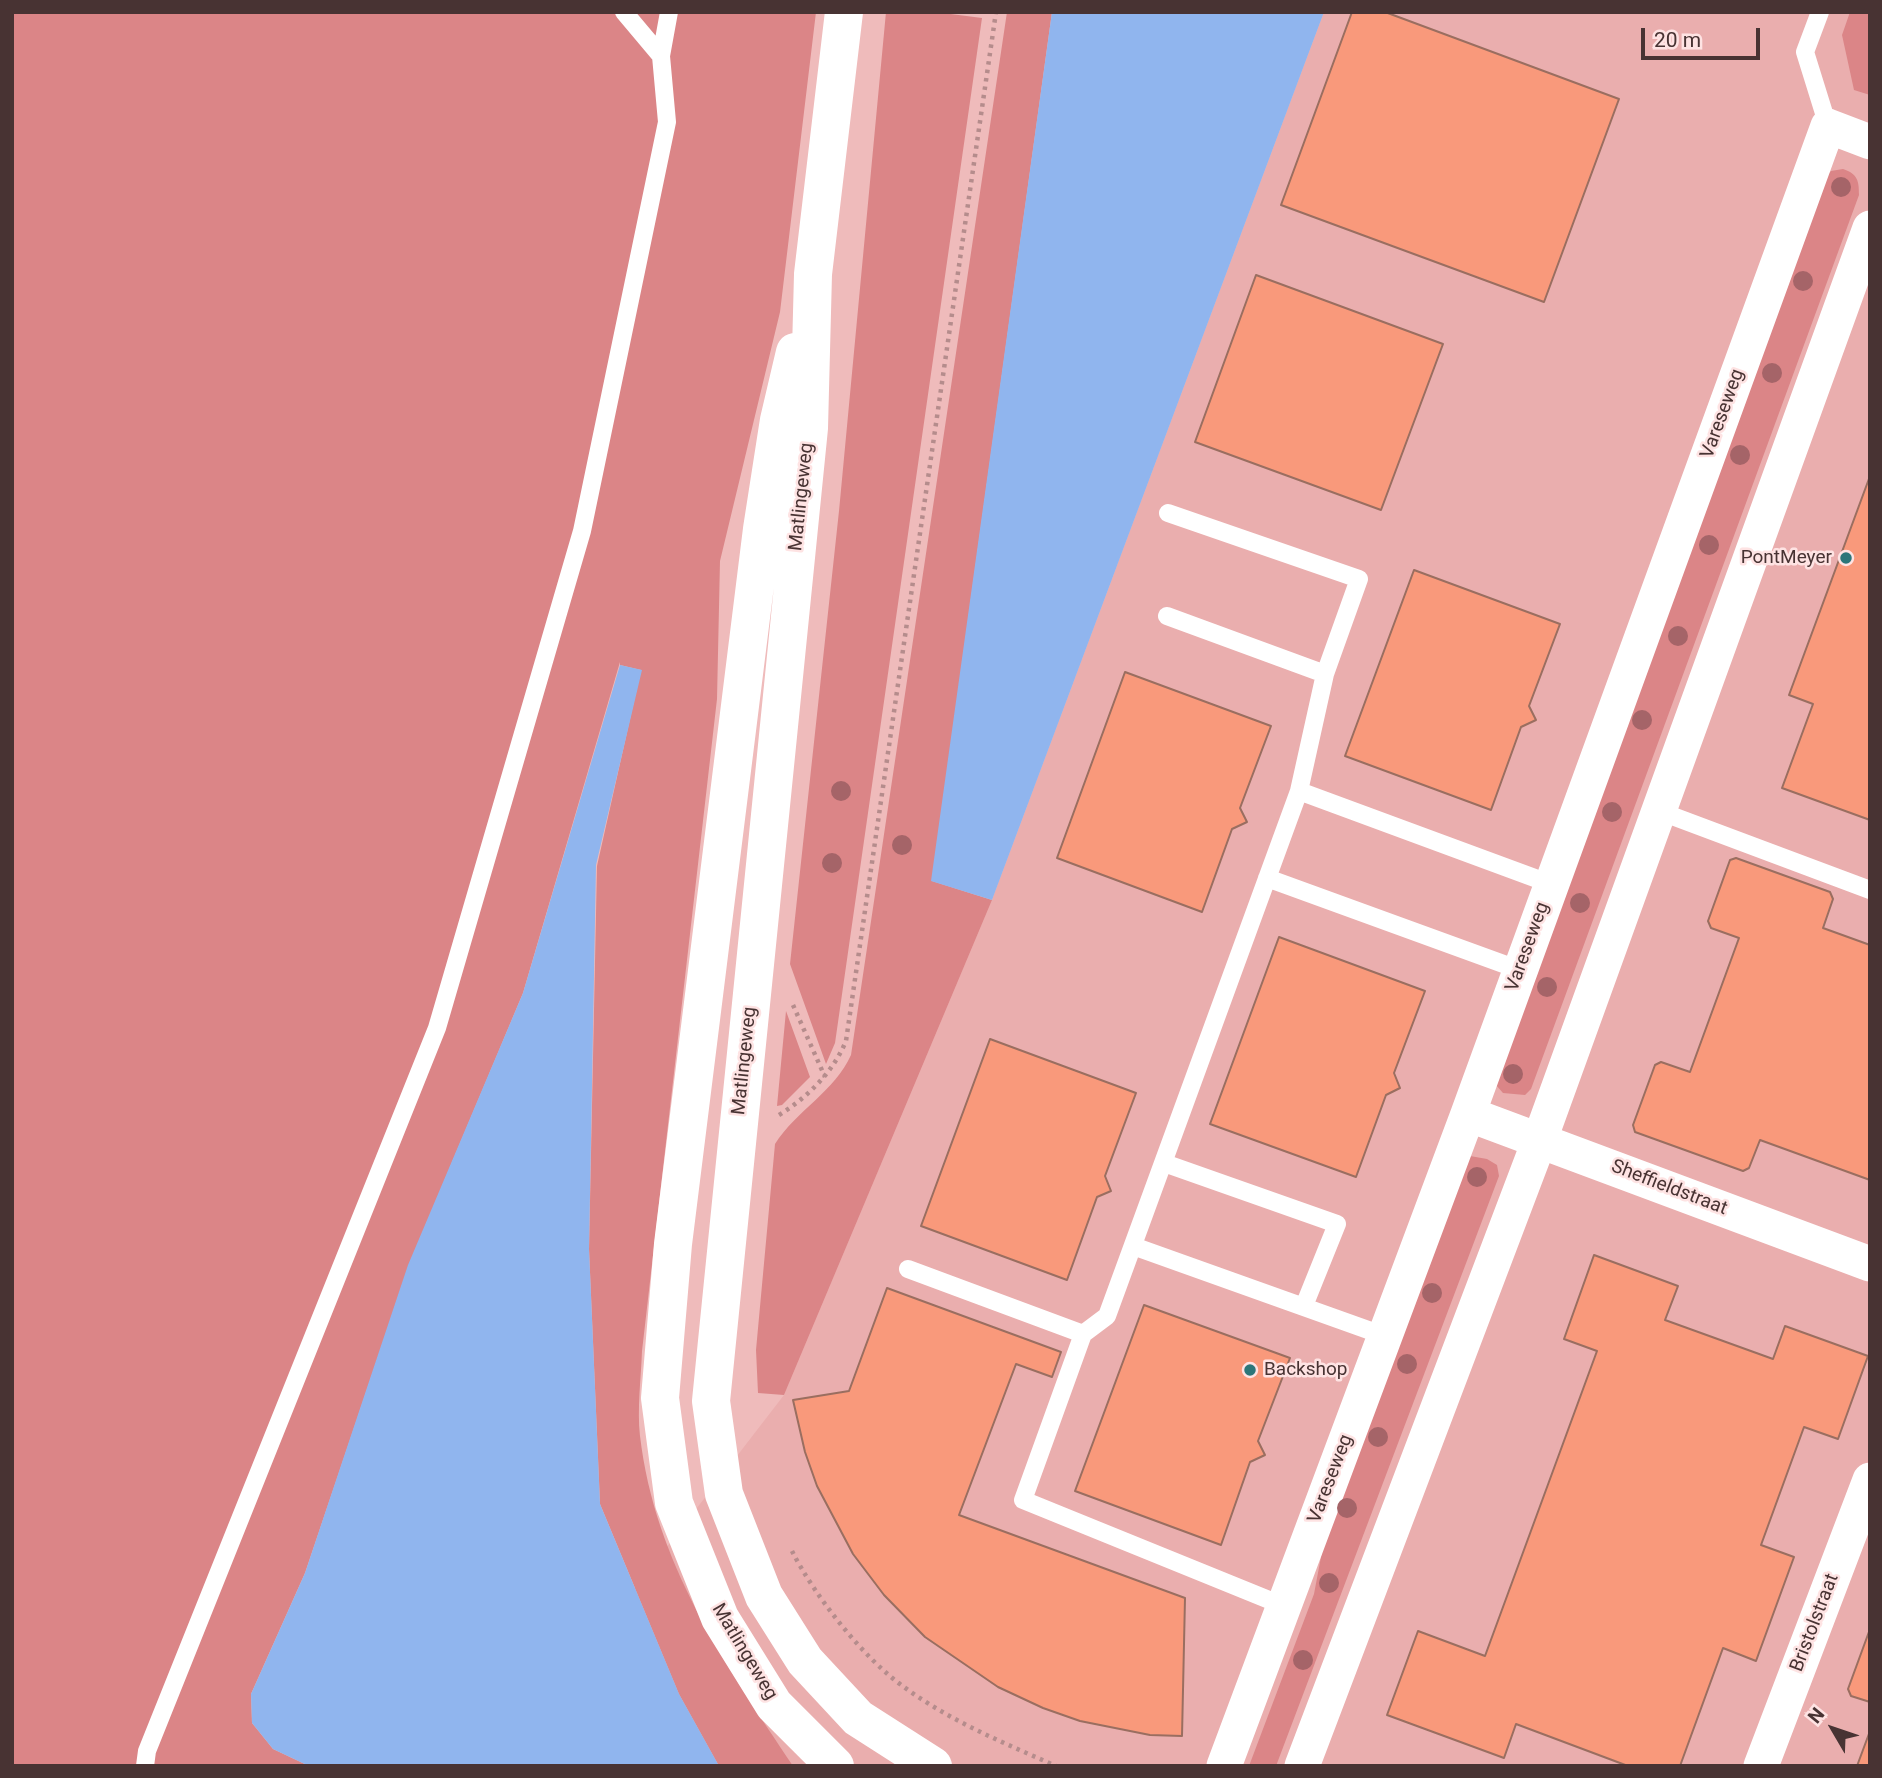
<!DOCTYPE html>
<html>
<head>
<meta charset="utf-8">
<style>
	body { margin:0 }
	#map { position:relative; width:1882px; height:1778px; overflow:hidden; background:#efbbbb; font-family:Roboto,sans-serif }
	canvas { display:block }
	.frame { position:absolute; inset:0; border:14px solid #483333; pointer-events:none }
	.north { position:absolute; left:1798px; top:1694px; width:70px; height:70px; -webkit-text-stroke:5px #fee3e3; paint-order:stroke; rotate:309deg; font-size:19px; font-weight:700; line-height:28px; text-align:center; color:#483333 }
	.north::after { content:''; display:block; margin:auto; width:24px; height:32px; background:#483333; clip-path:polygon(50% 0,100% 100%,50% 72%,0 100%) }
	.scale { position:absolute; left:1641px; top:28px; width:119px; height:32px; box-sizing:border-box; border:4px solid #483333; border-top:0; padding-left:9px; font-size:21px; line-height:24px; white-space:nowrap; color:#483333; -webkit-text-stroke:5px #fee3e3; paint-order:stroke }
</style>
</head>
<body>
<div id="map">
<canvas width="1882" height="1778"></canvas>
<div class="frame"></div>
<div class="north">N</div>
<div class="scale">20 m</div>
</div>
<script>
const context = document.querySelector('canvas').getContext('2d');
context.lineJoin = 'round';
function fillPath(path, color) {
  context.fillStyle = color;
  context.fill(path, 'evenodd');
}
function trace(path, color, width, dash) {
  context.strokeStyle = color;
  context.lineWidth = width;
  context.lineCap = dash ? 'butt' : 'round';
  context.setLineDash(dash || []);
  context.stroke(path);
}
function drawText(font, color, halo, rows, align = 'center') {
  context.font = font + ' Roboto,sans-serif';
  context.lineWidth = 5;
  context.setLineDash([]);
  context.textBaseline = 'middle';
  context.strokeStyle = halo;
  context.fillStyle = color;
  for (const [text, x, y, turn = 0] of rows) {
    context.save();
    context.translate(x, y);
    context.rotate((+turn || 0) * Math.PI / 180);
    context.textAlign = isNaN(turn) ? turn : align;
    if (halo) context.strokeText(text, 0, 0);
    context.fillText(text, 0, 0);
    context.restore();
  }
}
fillPath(new Path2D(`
	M1324,12H1870V1766H498L784,1395L992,900Z`), '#eaaeae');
fillPath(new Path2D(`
	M12,12H816L780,312L720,561L717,699L642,1351C641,1379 637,1409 640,1436C655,1563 724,1662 793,1766H719L679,1694L600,1504L589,1249L597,866L641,670L620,665V662L523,993L409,1265L305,1573L251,1694L252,1723L273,1749L309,1766H12Z
	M886,12H935L982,18L835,1043L826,1064L790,964L839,511Z
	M1007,12H1052L932,881L992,900L784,1395L758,1393L756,1350L775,1144C796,1111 835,1091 851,1055Z
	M1850,12H1870V95L1854,90L1842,35Z
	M1843,169C1858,174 1859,181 1859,195L1531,1089L1525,1095L1503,1093L1496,1085L1823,179L1831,171Z
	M786,1011L810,1077L782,1105L777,1106Z
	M1470,1156L1487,1159L1497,1165L1499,1176L1276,1766H1249L1314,1594L1327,1525Z`), '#db8587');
fillPath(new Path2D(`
	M1052,12H1324L992,900L931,881Z
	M620,665L642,670L596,865L589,1249L600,1504L679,1694L719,1766H309L273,1749L252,1723L251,1694L305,1573L408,1265L523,993Z`), '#90b5ee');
const building = new Path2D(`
	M1352,12H1385L1619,99L1544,302L1281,205Z
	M1256,275L1443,344L1381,510L1195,442Z
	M1870,476V820L1782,788L1813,704L1789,695Z
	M1414,570L1560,624L1529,706L1536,720L1521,727L1491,810L1345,756Z
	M1125,672L1271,726L1240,808L1247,822L1232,829L1202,912L1057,858Z
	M1736,858L1830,892L1833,899L1823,928L1870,945V1180L1760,1140L1749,1168L1743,1171L1635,1132L1633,1125L1655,1065L1661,1062L1690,1072L1739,938L1711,928L1708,921L1730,860Z
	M1279,937L1425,991L1394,1073L1400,1088L1386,1095L1356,1177L1210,1124Z
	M990,1039L1136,1093L1105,1176L1111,1191L1097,1197L1067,1280L921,1226Z
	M1594,1255L1678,1286L1665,1320L1773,1359L1785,1326L1868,1356L1838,1439L1804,1427L1761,1545L1794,1557L1756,1661L1723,1648L1680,1766H1628L1516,1724L1504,1758L1387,1715L1418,1631L1485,1656L1597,1351L1564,1339Z
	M887,1288L1061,1352L1052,1377L1016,1364L959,1515L1185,1598L1182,1736L1150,1735L1080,1721L1043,1708L998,1687L925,1637L884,1595L853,1554L817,1486L805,1452L793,1400L849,1391Z
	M1144,1305L1290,1358L1258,1441L1265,1455L1250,1462L1221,1545L1075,1491Z
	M1870,1629V1702L1851,1696L1848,1689Z
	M1870,1731V1766H1857Z`);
fillPath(building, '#f9997b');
trace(building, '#9a6e60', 2);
trace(new Path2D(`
	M793,1005L825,1077
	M779,1115C808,1097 833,1072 846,1041L996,12
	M792,1551C814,1595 864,1659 904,1687C950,1721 1004,1743 1056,1766`), '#b58c8c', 4.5, [3.5, 5]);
trace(new Path2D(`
	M624,12L661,56
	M1820,12L1805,52L1828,126
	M1168,513L1359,579L1325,674L1299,791
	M1167,616L1325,674
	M1659,811L1870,890
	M1267,878L1520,970
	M1164,1163L1337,1224L1304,1306
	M1133,1246L1385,1336
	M908,1269L1083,1334
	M1284,1606L1023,1500L1083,1334L1107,1316L1299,791L1551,884
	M145,1766L147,1751L437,1028L582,531L667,122L661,56L669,12`), '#fff', 18);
trace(new Path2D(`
	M1468,1114L1870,1264
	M1224,1766L1468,1114L1828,126L1870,142
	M1302,1766L1540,1139L1870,228
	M1761,1766L1870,1480`), '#fff', 35);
trace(new Path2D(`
	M844,12L813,274L809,428L711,1401L724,1494L764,1596L805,1661L858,1718L933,1766
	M795,352L779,420L762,529L673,1244L660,1398L674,1503L720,1618L774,1705L835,1766`), '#fff', 38);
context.fillStyle = '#a56468';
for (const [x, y] of [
	[1841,187],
	[1803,281],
	[1772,373],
	[1740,455],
	[1709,545],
	[1678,636],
	[1642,720],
	[841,791],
	[1612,812],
	[902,845],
	[832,863],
	[1580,903],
	[1547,987],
	[1513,1074],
	[1477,1177],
	[1432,1293],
	[1407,1364],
	[1378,1437],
	[1347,1508],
	[1329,1583],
	[1303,1660]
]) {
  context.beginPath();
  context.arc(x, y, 10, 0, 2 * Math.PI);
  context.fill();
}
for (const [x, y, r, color] of [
	[1846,558,7,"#2c7679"],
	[1250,1370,7,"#2c7679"]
]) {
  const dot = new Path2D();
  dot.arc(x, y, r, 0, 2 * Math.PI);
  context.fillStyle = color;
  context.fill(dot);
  trace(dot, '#fee3e3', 2.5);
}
drawText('19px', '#483333', '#fee3e3', [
	["Vareseweg",1723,414,-70],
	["Matlingeweg",802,497,-84],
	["Vareseweg",1528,947,-70],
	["Matlingeweg",745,1061,-84],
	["Sheffieldstraat",1669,1188,21],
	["Vareseweg",1331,1479,-69],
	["Bristolstraat",1815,1623,-69],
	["Matlingeweg",744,1652,59]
]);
drawText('19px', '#483333', '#fee3e3', [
	["PontMeyer",1832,558],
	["Backshop",1264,1370,"left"]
], 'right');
</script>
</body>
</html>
